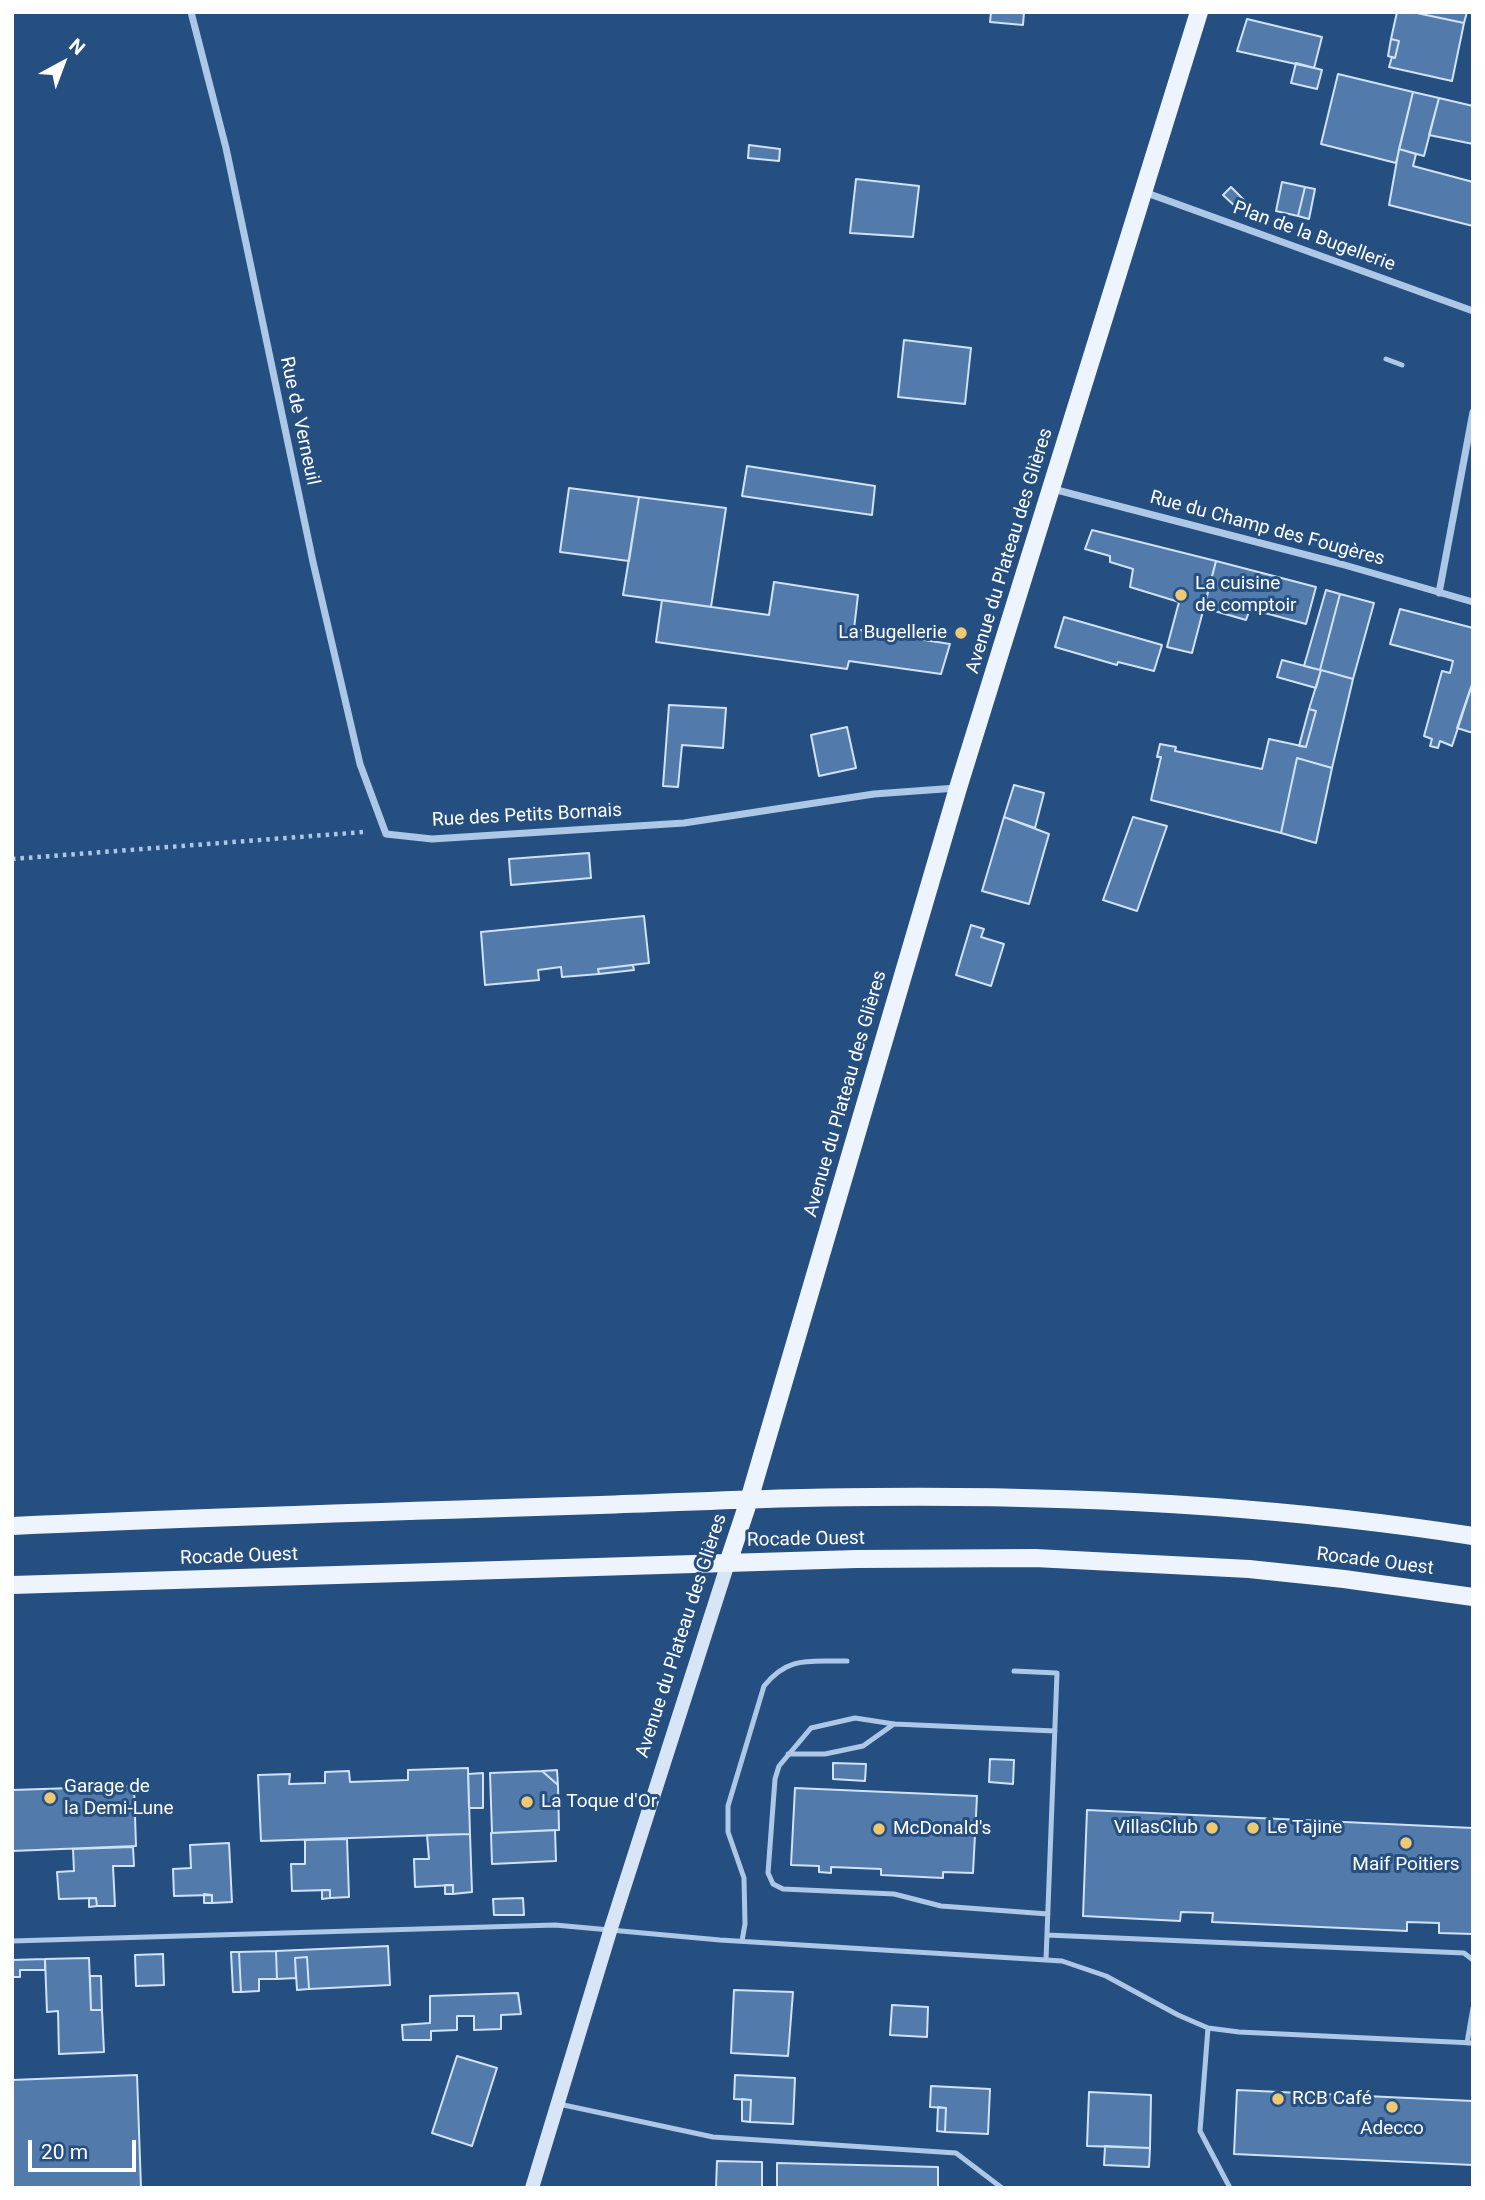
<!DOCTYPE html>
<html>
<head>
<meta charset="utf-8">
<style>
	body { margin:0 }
	#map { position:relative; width:1485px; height:2200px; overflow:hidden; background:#264f81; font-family:Roboto,sans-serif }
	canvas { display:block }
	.frame { position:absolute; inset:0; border:14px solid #fff; pointer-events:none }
	.north { position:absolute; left:28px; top:28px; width:70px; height:70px; -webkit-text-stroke:5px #264f81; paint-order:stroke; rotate:41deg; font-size:19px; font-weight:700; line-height:28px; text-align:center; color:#fff }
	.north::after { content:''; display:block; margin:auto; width:24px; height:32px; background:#fff; clip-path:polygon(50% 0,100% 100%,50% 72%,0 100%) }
	.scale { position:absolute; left:28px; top:2140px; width:108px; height:32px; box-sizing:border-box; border:4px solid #fff; border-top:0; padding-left:9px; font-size:21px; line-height:24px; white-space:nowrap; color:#fff; -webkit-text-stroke:5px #264f81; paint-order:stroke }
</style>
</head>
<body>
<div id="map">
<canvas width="1485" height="2200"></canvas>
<div class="frame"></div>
<div class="north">N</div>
<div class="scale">20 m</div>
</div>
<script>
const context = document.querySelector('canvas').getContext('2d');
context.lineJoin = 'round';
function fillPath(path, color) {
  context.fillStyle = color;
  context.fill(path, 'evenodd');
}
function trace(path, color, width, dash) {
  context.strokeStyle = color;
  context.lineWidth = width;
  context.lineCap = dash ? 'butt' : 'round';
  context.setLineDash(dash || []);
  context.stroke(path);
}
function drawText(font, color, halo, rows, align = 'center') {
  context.font = font + ' Roboto,sans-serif';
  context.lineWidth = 6;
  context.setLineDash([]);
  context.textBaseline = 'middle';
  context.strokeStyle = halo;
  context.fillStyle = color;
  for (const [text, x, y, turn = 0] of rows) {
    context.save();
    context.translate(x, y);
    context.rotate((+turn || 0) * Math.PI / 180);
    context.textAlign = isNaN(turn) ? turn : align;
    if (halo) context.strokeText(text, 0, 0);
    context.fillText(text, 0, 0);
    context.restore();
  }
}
const building = new Path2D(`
	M991,12H1024L1023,25L990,22Z
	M1397,12H1412L1464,23L1452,81L1389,67L1392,57L1395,58L1399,41L1391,39Z
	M1412,12H1467L1464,23Z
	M1247,19L1322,37L1314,68L1237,51Z
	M1391,39L1399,41L1395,58L1388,56Z
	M1296,63L1322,70L1317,89L1291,83Z
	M1338,74L1413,92L1396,163L1321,144Z
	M1413,92L1439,98L1424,156L1399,149Z
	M1439,98L1473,106V144L1429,135Z
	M749,145L780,149L779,161L748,158Z
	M1399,149L1416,154L1413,166L1473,182V226L1389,205Z
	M856,179L919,186L913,237L850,233Z
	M1282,182L1305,187L1298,216L1276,211Z
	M1231,187L1244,200L1237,208L1223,195Z
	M1305,187L1315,189L1309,219L1298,216Z
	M904,340L971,348L965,404L898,397Z
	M747,466L875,486L872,515L742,496Z
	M569,488L639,497L629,561L560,552Z
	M639,497L726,508L711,607L623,595Z
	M1092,530L1216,561L1192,653L1167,647L1179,602L1130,587L1133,569L1110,562V556L1085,549Z
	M1216,561L1316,587L1306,624L1250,609L1246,620L1204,608Z
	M774,582L858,595L854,629L950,644L941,674L849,661L847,669L656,642L662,600L769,615Z
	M1326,590L1340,594L1320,670L1304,666Z
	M1340,594L1374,603L1353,679L1321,670L1316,688L1277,677L1282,660L1320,670Z
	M1400,609L1473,628V682L1452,746L1440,741L1438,748L1430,746L1432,739L1424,736L1442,671L1450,673L1453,661L1390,644Z
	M1064,617L1162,645L1154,671L1118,662L1117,665L1055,647Z
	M1321,670L1353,679L1332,768L1297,758L1281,833L1151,800L1161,757H1157L1160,744L1176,747L1175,751L1262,769L1269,739L1306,747L1316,711L1309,709Z
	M1472,684H1473V733L1457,728Z
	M669,705L726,708L723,748L682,745L678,787L663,786Z
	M1309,709L1316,711L1306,747L1299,746Z
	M847,727L856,768L819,776L811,735Z
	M1297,758L1332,768L1316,843L1281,833Z
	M1014,785L1044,793L1035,828L1004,817Z
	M1004,817L1049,834L1029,904L982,891Z
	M1133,817L1167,826L1137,911L1103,900Z
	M589,853L591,878L511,885L509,859Z
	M644,916L649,963L598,969L599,974L562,977L561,967L538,970L539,980L485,985L481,932Z
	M971,925L984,929L981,937L1004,944L991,986L956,975Z
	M633,965L634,970L599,974L598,969Z
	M990,1759L1014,1760L1013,1784L989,1782Z
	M833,1763L866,1764L865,1781L833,1779Z
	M468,1768L470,1834L261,1841L258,1775L290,1774L289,1784L325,1783V1772L349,1771L350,1782L408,1780V1770Z
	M557,1770L558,1785L542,1771Z
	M542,1771L558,1785L559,1830L492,1833L490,1773Z
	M483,1773V1808H469L468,1774Z
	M134,1786L136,1846L12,1851V1790Z
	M795,1788L977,1796L973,1873L943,1872V1878L881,1875V1869L831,1867V1873L819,1872V1866L791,1865Z
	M1087,1810L1473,1828V1934L1439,1933V1923L1407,1922V1931L1212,1922L1213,1913L1181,1912L1180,1921L1083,1916Z
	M555,1830L556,1861L492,1864L491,1833Z
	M470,1834L472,1892L453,1894V1885L415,1887L414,1859H429L427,1835Z
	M347,1839L349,1897L330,1898V1890L292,1891L291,1864H305V1840Z
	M229,1843L232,1902L212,1903V1895L174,1896L173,1869L191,1868L190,1845Z
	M133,1847L134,1866H113L115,1906H97L96,1898L59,1899L57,1872L74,1871L73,1849Z
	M445,1885H453V1894H445Z
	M322,1890H330V1898L322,1899Z
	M204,1894L212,1895V1903H204Z
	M89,1898H96L97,1906L89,1907Z
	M523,1898L524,1915H494L493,1899Z
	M388,1946L390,1985L309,1989L307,1957L295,1958L296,1978L277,1979L276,1951Z
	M276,1951L277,1979H259V1991L241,1992L239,1952Z
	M231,1952H239L241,1992H233Z
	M163,1954L164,1985L136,1986L135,1955Z
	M307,1957L309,1989L297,1990L295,1958Z
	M89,1958L91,2010H102L104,2052L59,2054L58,2011L47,2012L45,1959Z
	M45,1959V1970H20V1977H12V1960Z
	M90,1976H101L102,2010H91Z
	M734,1990L793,1992L788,2056L731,2053Z
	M518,1993L521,2014L501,2015V2029L474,2030V2016H457V2030L431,2031V2040H403L402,2025L430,2023V1996Z
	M892,2005L928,2007L927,2037L890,2035Z
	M457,2056L497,2068L472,2146L432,2133Z
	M137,2075L141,2188H12V2080Z
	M735,2075L795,2078L793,2124L750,2122L751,2100L734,2099Z
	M931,2086L990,2089L988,2134L945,2132L946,2108L930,2107Z
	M1237,2090L1473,2101V2165L1234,2154Z
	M1089,2092L1151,2095L1150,2148L1087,2146Z
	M742,2099L751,2100L750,2122L742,2121Z
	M938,2107L946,2108L945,2132L937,2131Z
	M1105,2146L1150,2148L1149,2167L1104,2165Z
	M717,2161L762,2162V2188H716Z
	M777,2163L938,2167V2188H777Z`);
fillPath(building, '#527bab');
trace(building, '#d0e2f5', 2);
trace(new Path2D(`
	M12,859L364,832`), '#adc8e6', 4.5, [3.5, 5]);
trace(new Path2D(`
	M1386,359L1402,365
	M1014,1671L1057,1673L1046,1960
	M788,1754H825L863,1746L894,1724
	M1048,1914L941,1906L894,1894L783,1889L773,1884L768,1873L775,1779L779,1766L811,1728L855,1718L894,1724L1055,1731
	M1047,1935L1464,1953L1473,1960
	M12,1941L555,1925L720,1940L1062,1961L1106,1976L1178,2015L1208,2028L1239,2032L1473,2043
	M742,1941L745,1924L744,1878L728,1832V1806L764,1686C789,1655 810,1662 847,1661
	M1208,2028L1200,2131L1230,2188
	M1467,2043L1473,2008
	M559,2104L713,2137L956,2153L1002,2188`), '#adc8e6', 5);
trace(new Path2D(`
	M191,12L226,148L313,562L360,764L386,834L432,839L684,823L874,794L957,788
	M1144,192L1473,311
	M1053,489L1341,564L1473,602
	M1439,593L1473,412`), '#adc8e6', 7);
trace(new Path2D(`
	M532,2188L611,1928L728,1563`), '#d7e5f6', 14);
trace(new Path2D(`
	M12,1526C208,1517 404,1511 600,1505C691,1502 781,1497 872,1497C1073,1495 1274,1505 1473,1536
	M728,1563L749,1500L958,788L1199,12
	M12,1585L856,1559L1035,1558L1249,1569L1344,1579L1473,1597`), '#eef4fd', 18);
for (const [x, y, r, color] of [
	[1181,595,7,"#efc972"],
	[961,633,7,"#efc972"],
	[50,1798,7,"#efc972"],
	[527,1802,7,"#efc972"],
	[1212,1828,7,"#efc972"],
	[1253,1828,7,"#efc972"],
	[879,1829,7,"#efc972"],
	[1406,1843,7,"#efc972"],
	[1278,2099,7,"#efc972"],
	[1392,2107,7,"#efc972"]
]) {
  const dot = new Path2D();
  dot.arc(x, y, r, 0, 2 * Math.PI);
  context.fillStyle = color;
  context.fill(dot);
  trace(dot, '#264f81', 2.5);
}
drawText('19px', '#fff', '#264f81', [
	["Plan de la Bugellerie",1314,237,20],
	["Rue de Verneuil",299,421,78],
	["Rue du Champ des Fougères",1267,529,15],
	["Avenue du Plateau des Glières",1010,551,-73],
	["Rue des Petits Bornais",527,816,-3],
	["Avenue du Plateau des Glières",846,1094,-74],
	["Rocade Ouest",806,1540,-1],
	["Rocade Ouest",239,1557,-2],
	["Rocade Ouest",1375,1562,7],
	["Avenue du Plateau des Glières",682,1636,-72]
]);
drawText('19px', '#fff', '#264f81', [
	["La cuisine",1195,584],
	["de comptoir",1195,606],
	["La Bugellerie",947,633,"right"],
	["Garage de",64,1787],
	["la Demi-Lune",64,1809],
	["La Toque d'Or",541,1802],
	["VillasClub",1198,1828,"right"],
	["Le Tajine",1267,1828],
	["McDonald's",893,1829],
	["Maif Poitiers",1406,1865,"center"],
	["RCB Café",1292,2099],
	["Adecco",1392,2129,"center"]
], 'left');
</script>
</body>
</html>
